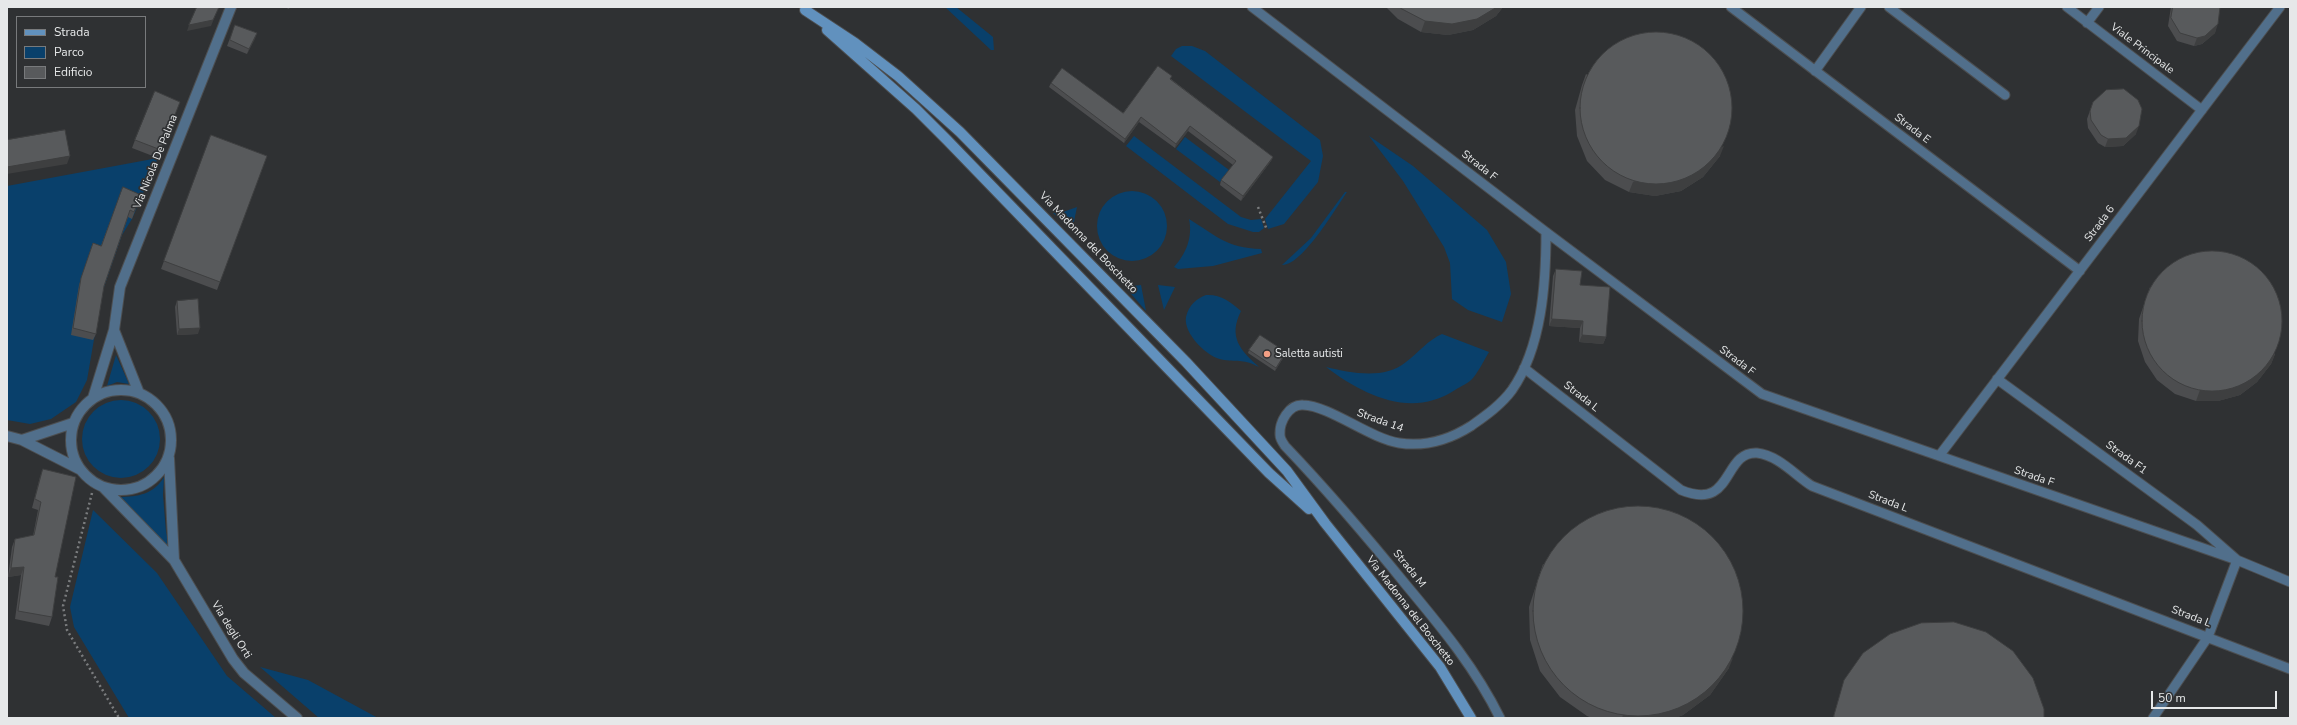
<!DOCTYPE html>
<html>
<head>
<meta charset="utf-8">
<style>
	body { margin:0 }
	#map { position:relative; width:2297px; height:725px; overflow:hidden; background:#2f3133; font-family:"Nunito Sans",sans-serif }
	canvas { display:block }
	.frame { position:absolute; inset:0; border:8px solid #e6e8e9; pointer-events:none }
	.legend { position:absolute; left:16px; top:16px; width:130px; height:72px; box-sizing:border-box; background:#2f3133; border:1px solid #787a7c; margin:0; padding:5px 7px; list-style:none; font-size:12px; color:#e6e8e9 }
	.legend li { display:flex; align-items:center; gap:8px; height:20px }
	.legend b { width:20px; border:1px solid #787a7c }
	.scale { position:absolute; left:2151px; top:691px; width:126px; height:18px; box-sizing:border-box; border:2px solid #e6e8e9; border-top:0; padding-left:5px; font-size:12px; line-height:14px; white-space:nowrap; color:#e6e8e9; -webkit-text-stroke:3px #2f3133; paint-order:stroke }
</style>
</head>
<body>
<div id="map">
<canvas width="2297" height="725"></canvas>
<div class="frame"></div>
<ul class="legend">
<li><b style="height:5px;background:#6191be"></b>Strada</li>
<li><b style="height:11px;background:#09406b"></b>Parco</li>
<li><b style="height:11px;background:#585a5c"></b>Edificio</li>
</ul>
<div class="scale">50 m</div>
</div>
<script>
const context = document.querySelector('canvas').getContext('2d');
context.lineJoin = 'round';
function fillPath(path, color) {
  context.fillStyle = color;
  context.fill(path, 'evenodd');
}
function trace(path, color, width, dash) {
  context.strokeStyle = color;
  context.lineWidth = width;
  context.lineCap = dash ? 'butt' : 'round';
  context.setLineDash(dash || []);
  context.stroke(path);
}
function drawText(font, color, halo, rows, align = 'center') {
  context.font = font + ' "Nunito Sans",sans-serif';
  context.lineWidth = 3.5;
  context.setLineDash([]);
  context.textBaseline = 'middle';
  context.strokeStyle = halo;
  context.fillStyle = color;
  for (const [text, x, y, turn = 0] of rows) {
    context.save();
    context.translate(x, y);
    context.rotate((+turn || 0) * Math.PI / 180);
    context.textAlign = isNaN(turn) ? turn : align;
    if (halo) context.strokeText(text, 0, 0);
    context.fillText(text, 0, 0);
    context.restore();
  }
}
fillPath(new Path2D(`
	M945,7H956L993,37L994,50H991Z
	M1182,46H1192L1205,51L1320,140L1323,156L1318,182L1284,224L1268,229L1265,219L1311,161L1171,56L1176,49Z
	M1134,136L1241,217L1251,220L1261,219L1264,228L1259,232H1253L1228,224L1126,146Z
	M1369,136L1413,166L1487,230L1506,262L1511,294L1502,322L1468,310L1452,299L1450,263L1444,247L1403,181Z
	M1185,137L1229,170L1220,182L1176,149Z
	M158,158L132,219L122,235L102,293L87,380L76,402L51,419L30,424L7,420V186Z
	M1097 226a35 35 0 1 1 70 0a35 35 0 1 1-70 0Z
	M1345,192H1347C1336,208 1302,266 1282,265L1311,238Z
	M1077,207L1072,231L1053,213H1060Z
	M1189,219C1217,236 1226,248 1261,249L1262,253L1213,266L1178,269L1174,267C1186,254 1193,237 1189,219Z
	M1141,285L1146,311L1125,287Z
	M1158,285L1175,287L1164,310Z
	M1206,295C1220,294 1231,302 1241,311C1228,337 1240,350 1259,367C1244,359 1239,362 1224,360C1207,358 1183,333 1186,317C1189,305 1196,299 1206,295Z
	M1442,334L1489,352C1484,360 1479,371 1473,378C1469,383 1461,386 1455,390C1411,419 1363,395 1326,367C1351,373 1384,380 1406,362C1418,353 1428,340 1442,334Z
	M116,355L129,384L117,382L107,386Z
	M82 439a39 39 0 1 1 78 0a39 39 0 1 1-78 0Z
	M164,477L163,495L166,532L170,549L119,497C138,497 154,494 164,477Z
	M93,510L157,573L227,676L276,718H129L74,627L70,607Z
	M260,667L308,680L378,718H319Z`), '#09406b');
const lane = new Path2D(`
	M1252,7L1546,232L1762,394L2237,560L2290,582
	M1731,7L2080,271
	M1889,7L2005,95
	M2067,7L2202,110
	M2087,23L2099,7
	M1815,71L1861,7
	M1524,368L1681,490C1734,512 1722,451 1757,453C1778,455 1796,476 1812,486L2290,669
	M1997,379L2197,525L2237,560L2208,637L2153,718
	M1939,456L2280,7
	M1500,718C1476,669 1442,628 1407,586C1368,538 1328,491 1285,446C1283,443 1280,439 1280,435C1279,422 1289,404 1303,405C1330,406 1369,438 1399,443C1425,447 1449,440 1471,426C1485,416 1501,405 1512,390C1542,347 1546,283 1546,232`);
const street = new Path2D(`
	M114,330L139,393
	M71 440a50 50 0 1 1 100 0a50 50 0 1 1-100 0Z
	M93,398L114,330L120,287L231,7
	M7,436L22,440L79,469
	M22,440L73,423
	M169,458L174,560
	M104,488L174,560L233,659L244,673L297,718`);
const secondary = new Path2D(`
	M805,10L855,43L898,76L960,132L1186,362L1287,471L1325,523L1440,667L1471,718
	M827,30L916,109L947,140L1269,473L1309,509`);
trace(lane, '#4c4e50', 11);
trace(street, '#4c4e50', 12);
trace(secondary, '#4c4e50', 12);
trace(new Path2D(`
	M1258,207L1267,230
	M92,493L63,606L67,630L119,718`), '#7a7c7e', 2.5, [2, 3]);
trace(lane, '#516f8b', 9);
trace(street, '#516f8b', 10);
trace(secondary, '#6191be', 10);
fillPath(new Path2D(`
	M284,7H290L289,9Z
	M1386,7H1503L1496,16L1473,30L1448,35L1421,32L1398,19Z
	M2171,7H2220L2215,33L2202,44L2194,46L2177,41L2168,26Z
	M235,25L257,33L247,54L227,46Z
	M1586,74L1720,156L1703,177L1681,191L1655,196L1629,192L1605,180L1587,161L1577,136L1575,110L1582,85Z
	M1171,79L1273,157L1271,161L1241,201L1220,185L1221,180L1233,165L1188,131L1175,148L1139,122L1124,143L1049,87L1051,83L1123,113Z
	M180,102L158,158L132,148L135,140Z
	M2093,102L2136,134L2123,146L2105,147L2098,143L2088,128L2087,119Z
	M211,135L267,156L217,290L161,269Z
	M141,195L132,219L128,217L104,286L96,334L93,340L71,335L79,285L93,243L101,246Z
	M1556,269L1580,285L1606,337L1603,344L1579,342L1580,328L1549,326L1553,276Z
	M2150,287L2275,354L2271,364L2257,382L2240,395L2218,401H2196L2175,394L2157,380L2145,362L2138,341L2139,319Z
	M177,301L198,334L177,335L175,307Z
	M1249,350L1286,352L1285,355L1275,371L1248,353Z
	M43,469L55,577L52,617L49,626L15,619L21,575L8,577L12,547L15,539L33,536L38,510L32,508L40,477Z
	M1543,564L1729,668L1710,695L1683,715L1675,718H1592L1587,716L1560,697L1540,671L1530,640L1529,607Z
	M1844,680L2044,718H1833L1841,691Z`), '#4c4d4f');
fillPath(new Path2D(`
	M219,7L211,26L187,31L189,25Z
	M1497,7H1503L1496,16L1473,30L1448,35L1421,32L1425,21Z
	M2218,24L2215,33L2202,44L2194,46L2197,38Z
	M257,33L255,39L247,54L249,49Z
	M1141,117L1139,122L1124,143L1125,139Z
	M1190,126L1188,131L1175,148L1176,144Z
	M2139,126L2136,134L2123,146L2105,147L2108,139Z
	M1724,146L1720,156L1703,177L1681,191L1655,196L1629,192L1633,182Z
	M70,156L67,164L7,174V167Z
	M1273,157L1271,161L1241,201L1243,196Z
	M1552,319L1583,321L1580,328L1549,326Z
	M200,328L198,334L177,335L179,329Z
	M1582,335L1606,337L1603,344L1579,342Z
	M1286,352L1285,355L1275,371L1276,368Z
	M2275,354L2271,364L2257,382L2240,395L2218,401H2196L2200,390Z
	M24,567L21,575L8,577L11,568Z
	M1733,658L1729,668L1710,695L1683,715L1675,718H1622L1623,715Z`), '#3e3f40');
const building = new Path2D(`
	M197,7H219L213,20L189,25Z
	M1400,7H1497L1477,19L1452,24L1425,21L1402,9Z
	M2173,7H2220L2218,24L2205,36L2197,38L2180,33L2171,18Z
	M235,25L257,33L249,49L230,40Z
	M1580 108a76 76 0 1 1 152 0a76 76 0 1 1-152 0Z
	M1158,66L1172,76L1170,79L1273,157L1243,196L1221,180L1236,161L1190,126L1176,144L1141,117L1125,139L1051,83L1062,68L1123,113Z
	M2124,89L2138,100L2142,109L2139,126L2126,138L2108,139L2101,135L2091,120L2090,111L2093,102L2106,90Z
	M155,91L180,102L161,150L135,140Z
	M65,130L70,156L7,167V140Z
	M211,135L267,156L220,282L164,261Z
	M123,187L141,195L134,212L130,210L104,286L96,334L73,328L81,278L93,243L101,246Z
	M2142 321a70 70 0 1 1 140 0a70 70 0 1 1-140 0Z
	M1556,269L1582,271L1580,285L1610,287L1606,337L1582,335L1583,321L1552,319Z
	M198,299L200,328L179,329L177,301Z
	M1260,335L1286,352L1276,368L1249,350Z
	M43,469L76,477L55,577H58L52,617L18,611L24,567L11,568L15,539L34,535L41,502L35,499Z
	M1533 611a105 105 0 1 1 210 0a105 105 0 1 1-210 0Z
	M1954,622L1986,632L2013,651L2033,678L2044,709V718H1834V715L1844,680L1863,653L1890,634L1921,623Z`);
fillPath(building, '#585a5c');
trace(building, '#3e3f40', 1);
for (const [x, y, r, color] of [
	[1267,354,4,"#f39f84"]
]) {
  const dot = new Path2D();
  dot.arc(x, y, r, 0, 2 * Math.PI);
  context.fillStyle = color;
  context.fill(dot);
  trace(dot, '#2f3133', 1.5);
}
drawText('11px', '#e6e8e9', '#2f3133', [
	["Viale Principale",2142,49,37],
	["Strada E",1912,129,37],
	["Via Nicola De Palma",156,162,-68],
	["Strada F",1479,166,38],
	["Strada 6",2100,224,-53],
	["Via Madonna del Boschetto",1088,243,46],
	["Strada F",1737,361,37],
	["Strada L",1581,397,38],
	["Strada 14",1380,421,20],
	["Strada F1",2126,458,36],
	["Strada F",2034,477,19],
	["Strada L",1888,502,21],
	["Strada M",1409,569,51],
	["Via Madonna del Boschetto",1410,611,52],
	["Strada L",2191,617,21],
	["Via degli Orti",231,630,58]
]);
drawText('11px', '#e6e8e9', '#2f3133', [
	["Saletta autisti",1275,354]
], 'left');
</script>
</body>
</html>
